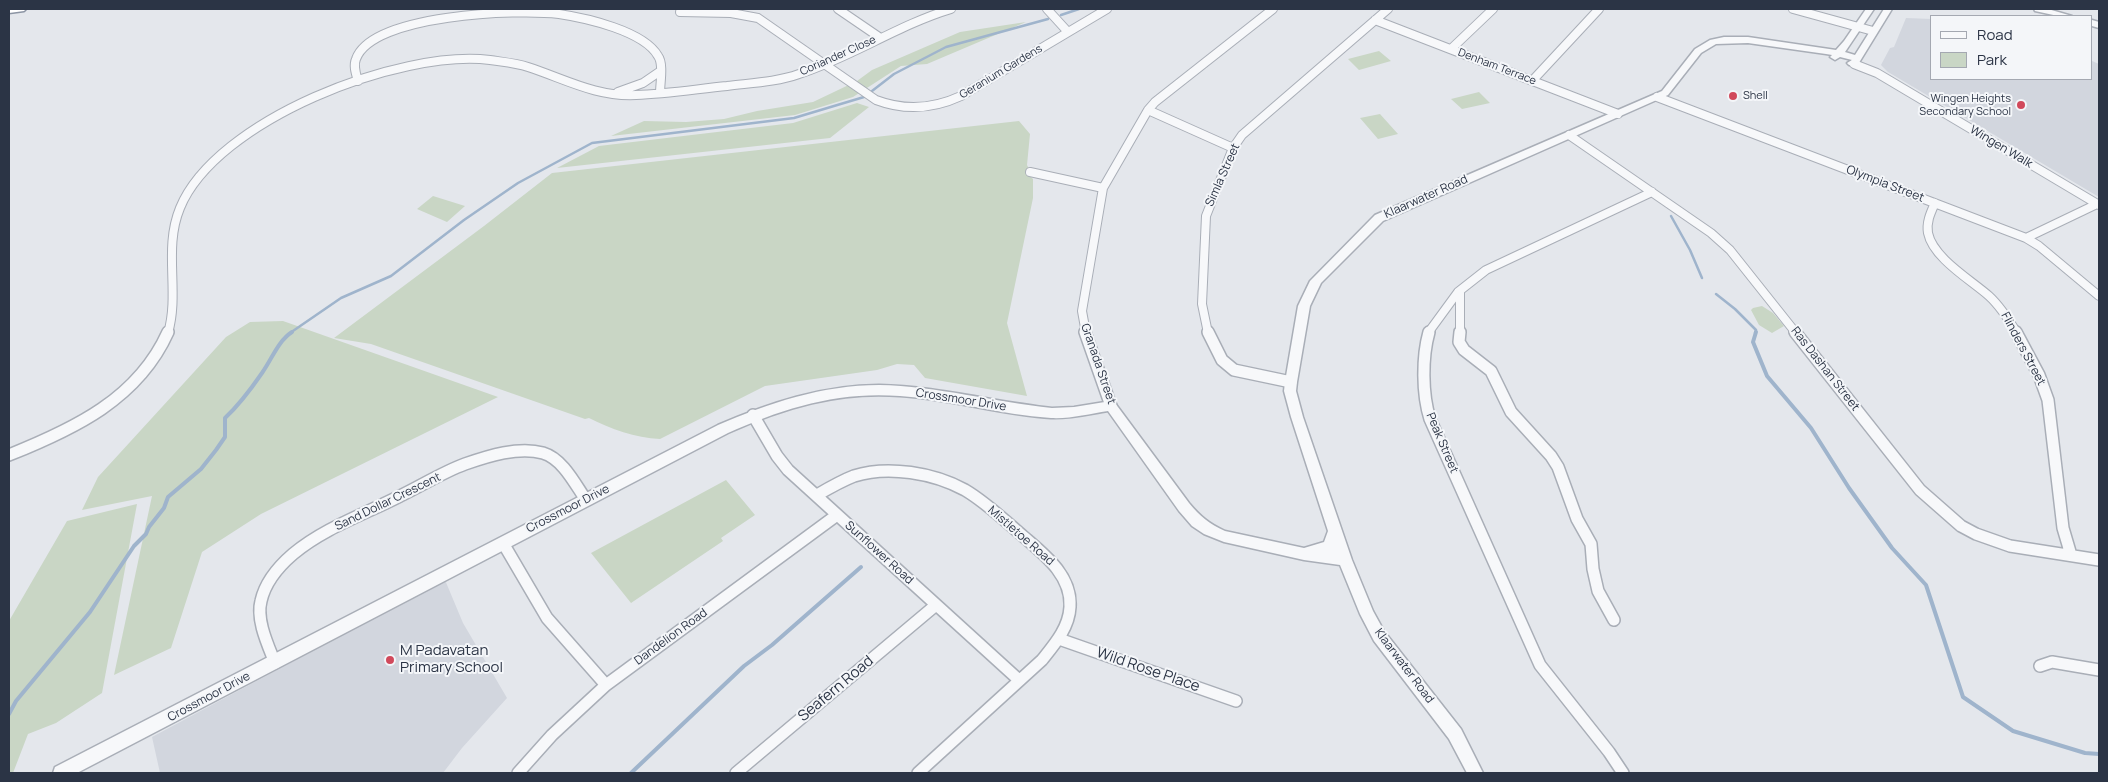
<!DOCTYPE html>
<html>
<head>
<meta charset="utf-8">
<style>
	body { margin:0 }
	#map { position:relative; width:2108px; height:782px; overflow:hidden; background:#e4e7ec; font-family:Manrope,sans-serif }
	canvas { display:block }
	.frame { position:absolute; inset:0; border:10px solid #2b3445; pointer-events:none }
	.legend { position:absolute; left:1930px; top:15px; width:162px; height:65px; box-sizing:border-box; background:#f4f6f9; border:1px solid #a4a8b1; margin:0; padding:6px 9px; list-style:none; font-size:15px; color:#2b3445 }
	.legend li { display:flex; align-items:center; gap:10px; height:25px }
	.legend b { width:25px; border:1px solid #a4a8b1 }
</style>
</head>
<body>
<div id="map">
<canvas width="2108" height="782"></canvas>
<div class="frame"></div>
<ul class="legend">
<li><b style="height:6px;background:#f7f8fa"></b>Road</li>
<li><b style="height:14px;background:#c9d6c5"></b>Park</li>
</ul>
</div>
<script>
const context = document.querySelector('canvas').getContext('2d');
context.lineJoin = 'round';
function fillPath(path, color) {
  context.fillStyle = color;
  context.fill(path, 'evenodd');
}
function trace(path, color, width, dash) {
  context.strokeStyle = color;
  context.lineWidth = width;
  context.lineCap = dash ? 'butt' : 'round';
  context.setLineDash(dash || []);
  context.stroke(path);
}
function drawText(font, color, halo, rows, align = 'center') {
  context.font = font + ' Manrope,sans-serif';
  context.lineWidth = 4;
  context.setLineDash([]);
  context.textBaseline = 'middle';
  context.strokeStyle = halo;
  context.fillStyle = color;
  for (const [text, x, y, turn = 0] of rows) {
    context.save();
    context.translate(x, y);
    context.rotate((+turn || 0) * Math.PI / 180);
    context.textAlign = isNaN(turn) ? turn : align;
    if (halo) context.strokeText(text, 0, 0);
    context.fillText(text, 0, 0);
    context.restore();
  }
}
fillPath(new Path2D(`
	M1906,18L1932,19V79H2092V61L2099,64V197L1888,72L1881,65L1890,48L1894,47Z
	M445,580L463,623L507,698L462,748L443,773H160L152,737Z`), '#d2d6de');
fillPath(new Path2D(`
	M1026,22L927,64L901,66L853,97L795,115L611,136L644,121L686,122L724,119L757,111L813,102L857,81L872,70L960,32Z
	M1379,51L1391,61L1359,70L1348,59Z
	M1479,92L1490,103L1462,109L1451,99Z
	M857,103L869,107L830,138L557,168L599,146L793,123Z
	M1380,114L1398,134L1378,139L1360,118Z
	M1019,121L1030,134L1027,165L1029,169L1028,174L1033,179V198L1007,323L1027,396L925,378L914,365L897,364L877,370L765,386L660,439C635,438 611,429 589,418L585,419L371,344L334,338L484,226L552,173Z
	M433,196L465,206L447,222L417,209Z
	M1762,306L1773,313L1784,326L1772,333L1759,325L1751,310L1753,308Z
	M283,321L498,397L261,514L202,552L171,648L114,675L152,496L82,510L98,477L226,337L250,322Z
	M726,480L755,515L721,538L723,541L631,603L591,553Z
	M137,504L102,693L56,723L28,734L13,773H9V621L67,521Z`), '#c9d6c5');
trace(new Path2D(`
	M1061,15L1079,9
	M872,91L894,74L946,47L1048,19
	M1671,216L1690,250L1702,278
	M1716,294L1735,309L1756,330L1755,333
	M290,333L341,298L391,276L464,220L518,183L592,143L794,118L864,97`), '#9fb4cc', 2.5);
trace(new Path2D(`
	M1756,332L1753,342L1767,376L1811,428L1849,488L1892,548L1926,585L1963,697L2013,731L2085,753L2099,754
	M9,714L16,701L90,612L134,546L146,534L149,527L164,508L168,497L201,469L216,450L225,437V418C239,405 251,389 262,373C272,359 278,341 292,332
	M631,773L744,666L772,645L861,567`), '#9fb4cc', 4);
const minorFar1 = new Path2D(`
	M838,9L879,37
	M1047,9L1068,32
	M1793,9L1873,31
	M680,12L731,13L758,18L876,100C905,111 933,109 961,96L1107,9
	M1375,20L1618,114
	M1451,49L1493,9
	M1854,64L1877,73L2099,205
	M358,81C356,74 353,66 356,59C372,14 518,9 559,14C586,18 644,31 658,56C664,64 660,83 660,93
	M1532,81L1599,9
	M618,92L643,83L659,72
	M1657,97L2026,238L2039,246L2099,296
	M1148,110L1233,148
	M1569,135L1711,233L1730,250L1796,333
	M1030,172L1103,188
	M1935,203C1931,212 1926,222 1928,233C1933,258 1971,280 1989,296C2000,306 2009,320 2017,333
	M2026,238L2097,204
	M168,333C180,292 163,249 180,208C216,120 400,49 490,60C503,62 516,63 528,67C565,79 596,97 636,95C666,94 697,89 727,86C751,83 777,82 799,74C852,57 898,25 951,9
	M1086,333L1082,311L1103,188L1148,110L1155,102L1273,9
	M1208,333L1202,304L1206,216L1233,148L1242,135L1388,9
	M1428,333L1458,292L1486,270L1652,192
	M1460,333V291`);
const minor = new Path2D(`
	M1085,332L1111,406
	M1208,332L1222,360L1234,370L1291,382
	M1429,332C1422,357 1422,394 1430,419L1540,665L1609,752L1623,773
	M1460,332L1459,342L1464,350L1491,371L1511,412L1551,456L1558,467L1577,519L1591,544L1593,569L1598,591L1614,620
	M1795,332L1920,490L1961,526L1976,534L2010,546L2099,560
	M2016,332L2039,375L2048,400L2063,528L2071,555
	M753,415L777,456L788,470L1019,680
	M9,455C74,429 138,399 168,332
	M817,495C829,488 841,481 854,476C888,465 934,473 965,490C987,503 1005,521 1024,537C1045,555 1072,576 1070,607C1069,628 1054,645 1042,660L918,773
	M503,543L547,618L606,685
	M1059,639L1236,701
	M275,663C268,645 256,620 261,601C265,583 279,566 293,554C324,528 365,514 400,496C421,486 443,472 465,464C488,456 519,446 543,453C563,459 575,484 586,500
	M2040,666L2052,662L2099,670
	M518,773L552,735L606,685L837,515
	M736,773L936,605`);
const tertiary = new Path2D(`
	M1866,9H1874L1845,52L1855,55L1884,9H1892L1857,66L1849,65L1847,63L1852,60L1840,57L1835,60L1830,57L1832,55L1826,54L1748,43L1716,44L1701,53L1668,95L1383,221L1321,283L1310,306L1297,382L1296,391L1303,417L1352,560L1373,611L1384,631L1461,729L1483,773H1467L1449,739L1374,641L1360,614L1340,565L1304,560L1224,542L1204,534L1192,526L1179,511L1108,411C1089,414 1070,419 1051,418C1000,415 951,399 900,396C839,391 783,408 728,433L77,773H53L55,767L718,425C769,403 823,385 879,385C937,386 994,402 1052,408L1074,407L1111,401L1115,403L1189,503C1200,516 1209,524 1225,531L1304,548L1324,542L1328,531L1291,417L1284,391L1285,382L1298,306L1310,281L1375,215L1662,91L1695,49L1710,40L1724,37H1748L1836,50L1844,41Z
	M2034,9H2048L2072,16H2058L2035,11Z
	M2092,20L2099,22V28L2092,26Z`);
const trunk = new Path2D(`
	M9,9H26L24,11L9,13Z`);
trace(minorFar1, '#a9aeb7', 10);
trace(minor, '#a9aeb7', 14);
trace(tertiary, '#a9aeb7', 3);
trace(trunk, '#8b94a3', 3);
trace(minorFar1, '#f7f8fa', 8);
trace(minor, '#f7f8fa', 11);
fillPath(tertiary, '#f7f8fa');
fillPath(trunk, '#fff');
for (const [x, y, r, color] of [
	[1733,96,5,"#d1495b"],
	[2021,105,5,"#d1495b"],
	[390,660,5,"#d1495b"]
]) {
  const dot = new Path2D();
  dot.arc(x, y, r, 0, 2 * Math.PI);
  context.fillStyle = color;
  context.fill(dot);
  trace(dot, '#f4f6f9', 2);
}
drawText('11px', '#2b3445', '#f4f6f9', [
	["Coriander Close",838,56,-24],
	["Denham Terrace",1497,67,21],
	["Geranium Gardens",1001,72,-31]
]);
drawText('11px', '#2b3445', '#f4f6f9', [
	["Shell",1743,96],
	["Wingen Heights",2011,99,"right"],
	["Secondary School",2011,112,"right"]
], 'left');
drawText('12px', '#2b3445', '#f4f6f9', [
	["Wingen Walk",2001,147,31],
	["Simla Street",1223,175,-66],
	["Olympia Street",1885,184,21],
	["Klaarwater Road",1426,197,-24],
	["Flinders Street",2023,349,62],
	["Granada Street",1098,364,71],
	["Ras Dashan Street",1825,369,52],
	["Crossmoor Drive",961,400,9],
	["Peak Street",1442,443,67],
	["Sand Dollar Crescent",388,502,-26],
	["Crossmoor Drive",568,509,-27],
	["Mistletoe Road",1021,536,41],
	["Sunflower Road",879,553,42],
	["Dandelion Road",671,637,-36],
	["Klaarwater Road",1404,666,53],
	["Crossmoor Drive",209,697,-28]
]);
drawText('15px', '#2b3445', '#f4f6f9', [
	["M Padavatan",400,651],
	["Primary School",400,668]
], 'left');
drawText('15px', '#2b3445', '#f4f6f9', [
	["Wild Rose Place",1148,670,19],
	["Seafern Road",836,689,-40]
]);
</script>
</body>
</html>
